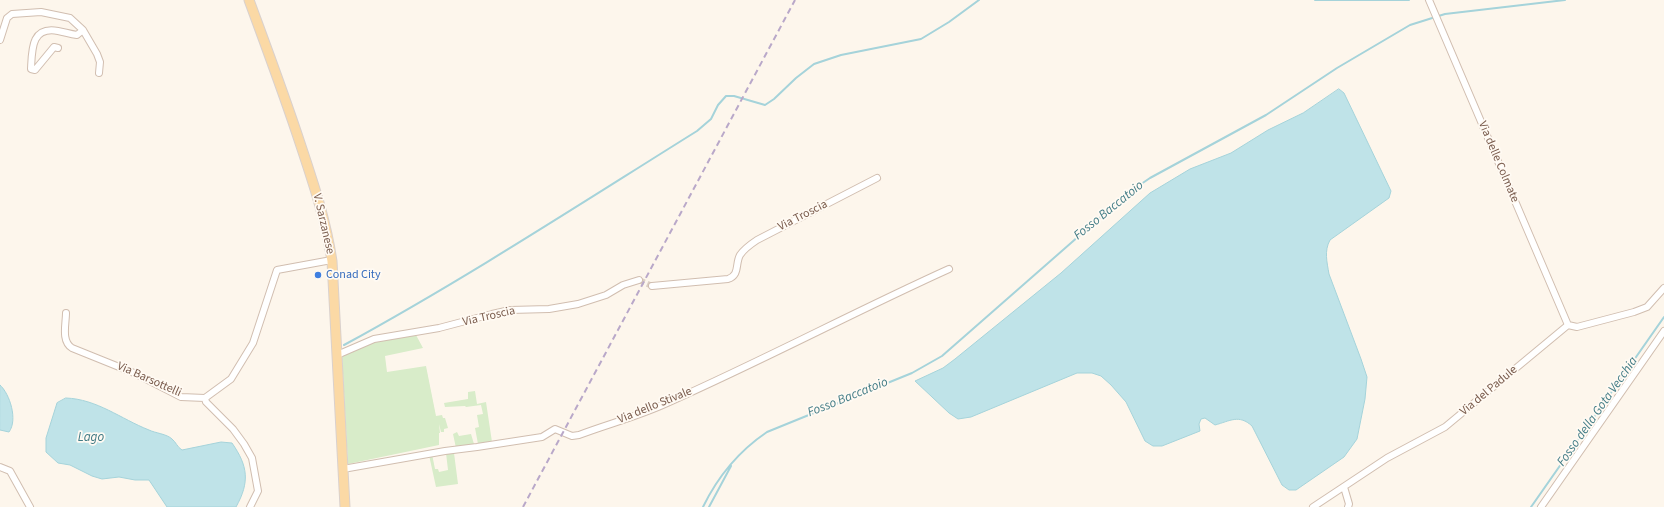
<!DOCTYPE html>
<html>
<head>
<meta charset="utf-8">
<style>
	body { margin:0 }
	canvas { display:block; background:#fdf6ec }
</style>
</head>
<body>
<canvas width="1664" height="507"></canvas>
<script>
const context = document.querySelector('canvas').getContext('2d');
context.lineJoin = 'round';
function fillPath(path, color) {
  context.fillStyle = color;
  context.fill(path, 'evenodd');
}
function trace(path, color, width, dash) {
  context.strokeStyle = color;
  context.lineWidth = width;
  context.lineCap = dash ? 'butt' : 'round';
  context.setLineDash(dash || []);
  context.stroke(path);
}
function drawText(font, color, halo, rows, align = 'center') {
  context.font = font + ' "Source Sans 3",sans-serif';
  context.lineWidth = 3.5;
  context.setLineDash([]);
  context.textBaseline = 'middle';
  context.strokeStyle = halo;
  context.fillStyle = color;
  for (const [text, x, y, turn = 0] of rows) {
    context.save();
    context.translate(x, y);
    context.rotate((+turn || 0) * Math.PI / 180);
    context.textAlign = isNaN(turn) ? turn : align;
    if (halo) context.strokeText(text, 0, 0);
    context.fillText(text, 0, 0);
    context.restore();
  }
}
fillPath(new Path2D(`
	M416,335L423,348L385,356L387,372L426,366L436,416L442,415L443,418H445L448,428L444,429V432H441L439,424L440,433H439V445L348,464L342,355L374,342Z
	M475,391L477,404L486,402L492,442L478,444L475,428L479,427L477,415L483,414L481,405L466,407L465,406L445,407L444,403L468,399V392Z
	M457,432L459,436L471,434L474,444L456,448L453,434Z
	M446,453H454L458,484L436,487L429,455L432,454L435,469H438L439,472L448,470Z`), '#d8ecc9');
const water = new Path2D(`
	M1339,89L1344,93L1391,191L1389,198L1330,240C1324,251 1327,262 1329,274L1361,359L1367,377L1365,399L1357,439L1344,457L1296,490H1289L1282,485L1252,426C1239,414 1230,421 1215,425L1205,418L1201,419L1199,424L1200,431L1162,446H1153L1145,441L1126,402L1111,385L1101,376L1092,373H1077L971,417L958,419L949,413L915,381L943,368L955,359L1061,273L1150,193L1190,169L1231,153L1268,130L1303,113Z
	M0,385C10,394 18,420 9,432L0,430Z
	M66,398C97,399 121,419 149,430C155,433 167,434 172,439C176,442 177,447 182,450L221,442L232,443C248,466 250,482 236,507H167L149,480H135L119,477L102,479L92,476L70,465L58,463L46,452V438L57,403Z`);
fillPath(water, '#bfe3e8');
trace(water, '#a5d3da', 1);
trace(new Path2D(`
	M1315,0H1409
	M344,345C465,279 580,204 697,131L711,119L718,105L726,96H734L765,105L774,99L796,78L814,64L841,55L921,39L949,22L979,0
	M703,507C718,476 739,451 767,432L912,373L942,356L1128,193L1150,178L1266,115L1337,68L1410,25L1445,14L1565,0
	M709,507L731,466
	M1531,507L1664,317`), '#a5d3da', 2);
trace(new Path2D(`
	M639,280L652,286`), '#dcd0c4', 6, [6, 3]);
const street = new Path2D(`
	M1429,0L1568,325
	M0,40L7,18L12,14L41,12L70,18L83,30L97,54L100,62L99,73
	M58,48L54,47L35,70L31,69C32,50 31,26 58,31C64,32 70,34 77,35L83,30
	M652,286L728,279C740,275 735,264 740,255C744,249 751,244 757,240L877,178
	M66,313C66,324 61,341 72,348L134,373L181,397L205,398L231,379L253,343L277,270L326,261H332
	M1568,325L1577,327L1634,312L1647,307L1664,288
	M337,355L374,339L439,328L492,314L510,310L549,309L578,304L606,295L623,285L639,280
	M205,398L206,402L233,429L244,444L252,458L258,491L250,507
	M0,467L10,471L30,507
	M343,469L445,451L477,447L542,437L555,429L572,436L579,435C608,424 639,416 667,403C762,361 854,312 949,269
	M1344,487L1349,504L1348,507
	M1313,507L1387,458L1445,427L1568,325
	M1541,507L1664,331`);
const primary = new Path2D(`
	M249,0C267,49 285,97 301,146C314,185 326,221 332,261L345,507`);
trace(street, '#d1beb0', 8);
trace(primary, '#dad1cd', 11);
trace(street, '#fff', 6);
trace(primary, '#fbd9a5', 9);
trace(new Path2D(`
	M523,507L795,0`), '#b9a8c9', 2, [6, 4]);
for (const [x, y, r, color] of [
	[318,275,4,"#3f7fe0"]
]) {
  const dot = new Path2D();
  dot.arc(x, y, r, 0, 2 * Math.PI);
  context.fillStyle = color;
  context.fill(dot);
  trace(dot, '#fffaf3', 1.5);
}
drawText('12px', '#7a5c4d', '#fffaf3', [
	["Via delle Colmate",1498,162,67],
	["Via Troscia",803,216,-27],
	["V. Sarzanese",323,224,77],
	["Via Troscia",489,317,-13],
	["Via Barsottelli",149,380,24],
	["Via del Padule",1489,391,-40],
	["Via dello Stivale",655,406,-22]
]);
drawText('12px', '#366cbe', '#fffaf3', [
	["Conad City",326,275]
], 'left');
drawText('italic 13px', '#437c86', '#fffaf3', [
	["Fosso Baccatoio",1109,211,-39],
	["Fosso Baccatoio",848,398,-22],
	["Fosso della Gota Vecchia",1598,412,-55],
	["Lago",91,438]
]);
</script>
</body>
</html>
